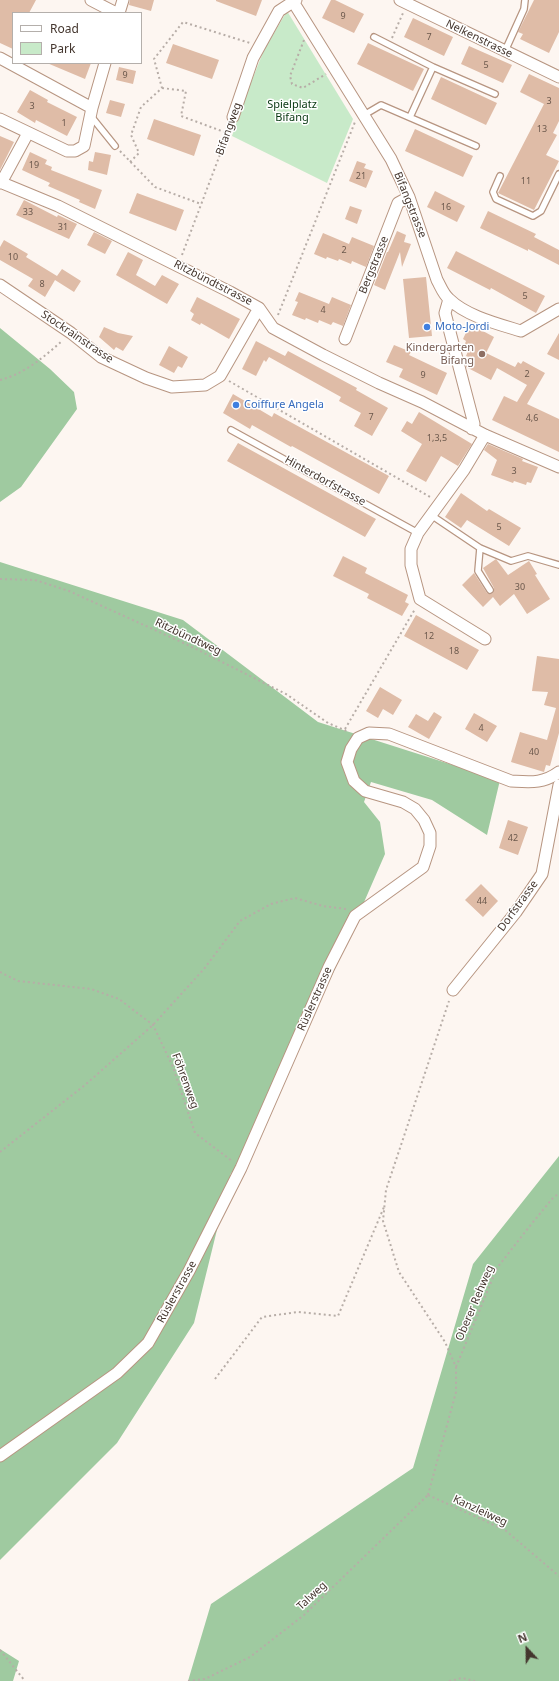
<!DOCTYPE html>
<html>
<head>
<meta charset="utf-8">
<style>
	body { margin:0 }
	#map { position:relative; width:559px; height:1681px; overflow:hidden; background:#fdf6f1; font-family:"Noto Sans",sans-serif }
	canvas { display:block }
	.legend { position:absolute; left:12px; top:12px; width:130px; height:52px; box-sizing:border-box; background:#fff; border:1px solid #b4afab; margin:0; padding:5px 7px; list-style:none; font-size:12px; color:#44362e }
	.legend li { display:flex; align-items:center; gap:8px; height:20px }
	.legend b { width:20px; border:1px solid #b4afab }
	.north { position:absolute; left:507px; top:1629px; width:40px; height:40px; -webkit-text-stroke:3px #fff; paint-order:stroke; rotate:338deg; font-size:11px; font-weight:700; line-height:16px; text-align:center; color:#44362e }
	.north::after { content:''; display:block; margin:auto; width:14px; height:18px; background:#44362e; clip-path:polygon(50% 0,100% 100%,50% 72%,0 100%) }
</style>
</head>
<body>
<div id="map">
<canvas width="559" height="1681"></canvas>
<ul class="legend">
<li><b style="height:5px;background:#fff"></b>Road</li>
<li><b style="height:11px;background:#c8eac9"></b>Park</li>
</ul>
<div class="north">N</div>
</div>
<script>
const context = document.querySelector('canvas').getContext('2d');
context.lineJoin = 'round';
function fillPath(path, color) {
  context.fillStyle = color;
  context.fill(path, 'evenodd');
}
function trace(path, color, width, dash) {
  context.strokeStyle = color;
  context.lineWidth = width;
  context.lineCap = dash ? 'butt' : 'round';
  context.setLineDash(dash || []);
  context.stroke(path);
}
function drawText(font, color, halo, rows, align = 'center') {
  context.font = font + ' "Noto Sans",sans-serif';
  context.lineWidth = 3;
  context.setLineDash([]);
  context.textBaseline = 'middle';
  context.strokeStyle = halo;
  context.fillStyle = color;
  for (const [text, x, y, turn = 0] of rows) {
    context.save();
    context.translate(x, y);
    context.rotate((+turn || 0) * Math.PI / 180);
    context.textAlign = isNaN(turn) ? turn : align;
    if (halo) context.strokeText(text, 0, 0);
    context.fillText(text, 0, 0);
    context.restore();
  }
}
fillPath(new Path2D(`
	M287,11L353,119L327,183L232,136L246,95L264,50Z`), '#c8eac9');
fillPath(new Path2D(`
	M0,328L50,369L74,392L77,409L21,487L0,502Z
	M0,562L183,620L318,722L500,780L487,835L432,800L371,782L364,802L380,822L385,854L334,971L241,1168L231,1173L194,1323L117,1443L0,1560Z
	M559,1156V1681H188L211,1604L413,1468L473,1264Z
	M0,1649L19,1661L13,1681H0Z`), '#9fcaa0');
fillPath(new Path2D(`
	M0,0H36L29,13H13V49L0,43Z
	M130,0H154L151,11L129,5Z
	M216,0H262L256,16L216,1Z
	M331,0H335L364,14L354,33L322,18Z
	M534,0H559V32L549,53L520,39L523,34L518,32Z
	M413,18L453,37L444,56L404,37Z
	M368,43L424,69L413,91L357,64Z
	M173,44L219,60L212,79L166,63Z
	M469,46L512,65L503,83L461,64Z
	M47,63H91L85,79Z
	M119,67L136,71L133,84L116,80Z
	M529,74L559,88V121L553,133L557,135L546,155L559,161L534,210L498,193L544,104L520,92Z
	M441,77L497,103L486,125L431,99Z
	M30,90L48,100L47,102L77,117L67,136L36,120L35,123L17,112Z
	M110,100L125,104L121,117L106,113Z
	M154,119L201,135L194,156L147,139Z
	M415,129L473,156L463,177L405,151Z
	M0,136L14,142L0,170Z
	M30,152L47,160L45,164L52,167L51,170L102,190L95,209L79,202L80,200L48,186L50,183L22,170Z
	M95,152L111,155L107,175L88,170L89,161L93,162Z
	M357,161L366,164L364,168L373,171L366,188L349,181Z
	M435,191L465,206L457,222L427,207Z
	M137,193L184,210L176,231L129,213Z
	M24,200L57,217L58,215L77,224L69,239L16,215Z
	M350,206L362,210L357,224L345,219Z
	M488,211L536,234L534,237L559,250V265L528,249V251L480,228Z
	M397,231L406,235L404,242L411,244L402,267L400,252L385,290L374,285L387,252H388Z
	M94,232L112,241L105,254L87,245Z
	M323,233L349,244L352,237L374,246L366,267L352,261L351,264L339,259L338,261L327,257L326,259L314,254Z
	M4,240L28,254L26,257L57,276L62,269L81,281L74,292L55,280L45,297L28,286L33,279L0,260V247Z
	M456,251L545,296L536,313L491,288L490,290L447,268Z
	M128,252L143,260L136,275L155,286L162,275L179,284L167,304L116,275Z
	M426,277L432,336L409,338L403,279Z
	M299,292L329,304L332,297L351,305L343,326L333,322L331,325L319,320L318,323L306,318L305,320L292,315L298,302L295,301Z
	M197,297L240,319L229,339L201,323L200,325L191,320L194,314L190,311Z
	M470,324L494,337L486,353L515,367L518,362L521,364L523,361L545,373L527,404L559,419V452L492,420L504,396L517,402L527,385L497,368L491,380L466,367V365L469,357L466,356L469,349L464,346L466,341L463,339Z
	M104,327L118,333L133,336L123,351L116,347L114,350L99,337Z
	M559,333V360L547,354Z
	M256,341L285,356L288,351L357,388L356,390L388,408L372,436L354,426L361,413L339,401L341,397L269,357L266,362L264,360L256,376L242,369Z
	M394,345L411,352L409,355L447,373L437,395L399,377L403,369L386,362Z
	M169,346L188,357L182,368L178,366L174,373L159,365Z
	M233,394L272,417L274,413L389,476L379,494L292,446L291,447L252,425L250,429L223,413Z
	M419,412L472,444L458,466L441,456L426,482L406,471L422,444L401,431L407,421L412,424Z
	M238,443L376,519L365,537L227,461Z
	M488,444L523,459L522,461L538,467L531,483L527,482L526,485L514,481L513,483L491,475L497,460L484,450Z
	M461,493L487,511L489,509L521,528L509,546L467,520L461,528L445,517Z
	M343,556L367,568L365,573L408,595L405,602L409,604L402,616L367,598L369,594L333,576Z
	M496,559L508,575L529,561L537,574L535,575L550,599L527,614L514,594L500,606L493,597L483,607L462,585L474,573L487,593L490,594L493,593L494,588L483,568Z
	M416,615L479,650L467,670L404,636Z
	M537,656L559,659V733L550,766L546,765L544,772L511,762L520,732L547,740L556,708L544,705L548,692L532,691Z
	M380,687L402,700L393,715L383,709L378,718L366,711Z
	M434,712L442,717L429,739L408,727L416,714L428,721Z
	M474,713L497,726L487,742L465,729Z
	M508,820L528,827L518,855L499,848Z
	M481,884L498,901L483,917L465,900Z`), '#dfbca7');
const lane = new Path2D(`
	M374,37L433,67L495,94
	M505,51L524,9L525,0
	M90,115L115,146
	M364,115L381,105L476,146
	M410,117L433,67
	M500,176L493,192L496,199L533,216L541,211L559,174
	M231,430L418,533
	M431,515L480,548L511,561L528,556L559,565
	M480,548L478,571L490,590`);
const street = new Path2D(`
	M91,0L116,13
	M292,0L391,159L409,197L437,280C441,287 443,294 449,299C466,316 498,324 521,331L559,309
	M400,0L559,77
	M119,13L123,0
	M0,58L92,108
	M233,117L253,58L279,11L296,0
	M0,119L67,151H75L84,146L92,108L105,63
	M0,182L58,206L230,292L259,308L273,328L323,355L379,383L422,402L485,435L559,467
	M1,183L28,133
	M0,285L71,333L101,357L146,378L172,387L205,385L220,376L259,308
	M449,299L445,313L474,424L472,429
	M345,339L398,203L409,197
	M485,435L464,470L418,533L411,549V565L420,599L485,639
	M453,990L516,912L542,874L559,785
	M0,1456L117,1373L148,1343L189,1271L241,1168L329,967L355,916L423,867L430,846V833L424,820L415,809L403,802L365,791L354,781L347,762L351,749L358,738L369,733L389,734L511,781C530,782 543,784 559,772`);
trace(lane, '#b79581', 8);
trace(street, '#b79581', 13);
trace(new Path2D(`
	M392,38L403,13
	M304,40L290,76L292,84L303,88L326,74
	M162,88L186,91L181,116L227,133
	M120,151L155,187L201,204
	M130,162L139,153L131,135L141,107L162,88L154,59L183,22L250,43
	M182,255L230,128
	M278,315L355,122
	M0,380C24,374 44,357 62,341
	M229,381L430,497
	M0,579L35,580L69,591L190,646L286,694L328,723L349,732
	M345,729L415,609
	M0,972L18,981L91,989L119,999L153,1025L173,1067L195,1133L232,1161
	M0,1152L85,1085L153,1025L204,969L240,921L271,904L295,898L323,906L346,909
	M456,1367L497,1268L529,1227L552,1199L559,1193
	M215,1379L262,1317L298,1312L338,1316L384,1207
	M428,1495L456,1392V1367L445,1342L399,1272L383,1221L386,1190L449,1001
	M428,1495L505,1530L559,1576
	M0,1650L25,1681
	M188,1681L205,1679L250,1657L304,1615L428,1495
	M449,1681L462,1678L475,1681`), '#b7ada7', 2, [2, 3]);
trace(lane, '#fff', 5.5);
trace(street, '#fff', 11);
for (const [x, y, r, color] of [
	[427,327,4,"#3f7fe0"],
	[482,354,4,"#8d6e63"],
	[236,405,4,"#3f7fe0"]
]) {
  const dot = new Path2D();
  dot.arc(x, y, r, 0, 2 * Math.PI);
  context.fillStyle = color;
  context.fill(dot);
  trace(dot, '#fff', 1.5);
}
drawText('9px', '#6b584c', null, [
	["9",343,16],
	["7",429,37],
	["5",486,65],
	["9",125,75],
	["3",549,101],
	["3",32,106],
	["1",64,123],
	["13",542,129],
	["19",34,165],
	["21",361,176],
	["11",526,181],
	["16",446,207],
	["33",28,212],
	["31",63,227],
	["2",344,250],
	["10",13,257],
	["8",42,284],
	["5",525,296],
	["4",323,310],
	["2",527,374],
	["9",423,375],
	["7",371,417],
	["4,6",532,418],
	["1,3,5",437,438],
	["3",514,471],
	["5",499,527],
	["30",520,587],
	["12",429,636],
	["18",454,651],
	["4",481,728],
	["40",534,752],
	["42",513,838],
	["44",482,901]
]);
drawText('11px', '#44362e', '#fff', [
	["Nelkenstrasse",479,39,26],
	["Bifangweg",229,129,-70],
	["Bifangstrasse",410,205,68],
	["Bergstrasse",374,265,-68],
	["Ritzbündtstrasse",213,283,27],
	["Stockrainstrasse",77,337,34],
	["Hinterdorfstrasse",325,481,29],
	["Ritzbündtweg",188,637,25],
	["Dorfstrasse",518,906,-54],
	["Rüslerstrasse",315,999,-66],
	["Föhrenweg",185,1081,70],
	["Rüslerstrasse",177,1292,-61],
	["Oberer Rehweg",475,1303,-67],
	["Kanzleiweg",480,1511,25],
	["Talweg",312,1596,-43]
]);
drawText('11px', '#05360e', '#fff', [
	["Spielplatz",292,105],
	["Bifang",292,118]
]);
drawText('11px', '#366cbe', '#fff', [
	["Moto-Jordi",435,327],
	["Coiffure Angela",244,405]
], 'left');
drawText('11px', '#785e54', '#fff', [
	["Kindergarten",474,348],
	["Bifang",474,361]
], 'right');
</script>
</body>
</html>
